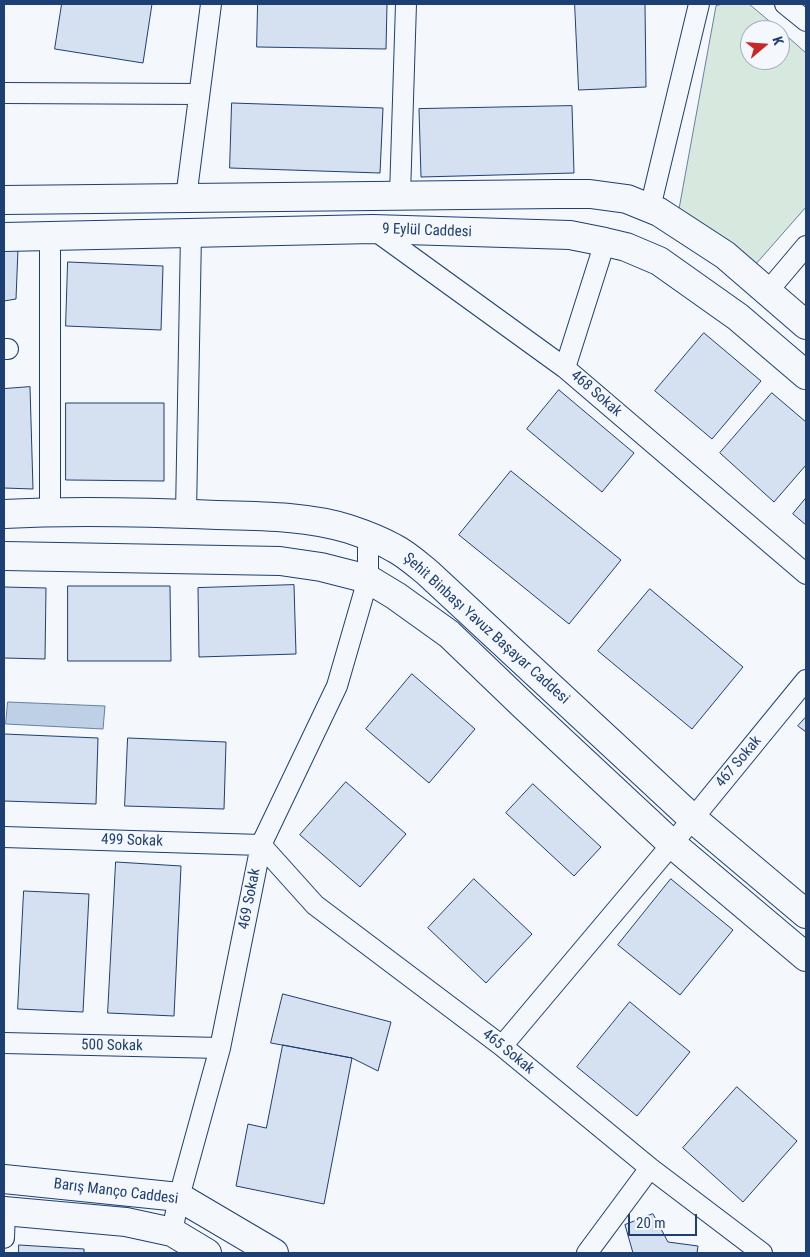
<!DOCTYPE html>
<html>
<head>
<meta charset="utf-8">
<style>
	body { margin:0 }
	#map { position:relative; width:810px; height:1257px; overflow:hidden; background:#f4f7fb; font-family:"Roboto Condensed",sans-serif }
	canvas { display:block }
	.frame { position:absolute; inset:0; border:5px solid #1d3f73; pointer-events:none }
	.north { position:absolute; left:740px; top:20px; width:50px; height:50px; box-sizing:border-box; background:#f4f7fb; border:1px solid #9eadc5; border-radius:50%; rotate:72deg; font-size:14px; font-weight:700; line-height:20px; text-align:center; color:#1d3f73 }
	.north::after { content:''; display:block; margin:auto; width:18px; height:22px; background:#c62828; clip-path:polygon(50% 0,100% 100%,50% 72%,0 100%) }
	.scale { position:absolute; left:628px; top:1214px; width:69px; height:22px; box-sizing:border-box; border:2px solid #1d3f73; border-top:0; padding-left:6px; font-size:15px; line-height:18px; white-space:nowrap; color:#1d3f73; -webkit-text-stroke:4px #f4f7fb; paint-order:stroke }
</style>
</head>
<body>
<div id="map">
<canvas width="810" height="1257"></canvas>
<div class="frame"></div>
<div class="north">K</div>
<div class="scale">20 m</div>
</div>
<script>
const context = document.querySelector('canvas').getContext('2d');
context.lineJoin = 'round';
function fillPath(path, color) {
  context.fillStyle = color;
  context.fill(path, 'evenodd');
}
function trace(path, color, width, dash) {
  context.strokeStyle = color;
  context.lineWidth = width;
  context.lineCap = dash ? 'butt' : 'round';
  context.setLineDash(dash || []);
  context.stroke(path);
}
function drawText(font, color, halo, rows, align = 'center') {
  context.font = font + ' "Roboto Condensed",sans-serif';
  context.lineWidth = 4;
  context.setLineDash([]);
  context.textBaseline = 'middle';
  context.strokeStyle = halo;
  context.fillStyle = color;
  for (const [text, x, y, turn = 0] of rows) {
    context.save();
    context.translate(x, y);
    context.rotate((+turn || 0) * Math.PI / 180);
    context.textAlign = isNaN(turn) ? turn : align;
    if (halo) context.strokeText(text, 0, 0);
    context.fillText(text, 0, 0);
    context.restore();
  }
}
const green = new Path2D(`
	M723,4H749L780,30H750V60H780V30L806,53V207L755,265L679,209L716,6Z`);
fillPath(green, '#d7e8df');
trace(green, '#687fa3', 1);
const water = new Path2D(`
	M8,702L105,706L103,729L6,724Z`);
fillPath(water, '#bed0e5');
trace(water, '#687fa3', 1);
const building = new Path2D(`
	M62,4H152L143,63L55,49Z
	M258,4H387L386,49L257,47Z
	M575,4H645L646,87L579,90Z
	M232,103L383,108L380,173L230,168Z
	M572,106L574,173L421,177L419,109Z
	M18,249L16,299L4,301V250Z
	M68,262L163,266L161,330L66,326Z
	M704,333L761,381L712,439L655,391Z
	M30,387L33,489L4,488V389Z
	M559,390L634,453L602,492L527,429Z
	M772,393L806,422V465L774,502L720,453Z
	M66,403H164V481L66,480Z
	M511,471L621,560L569,624L459,535Z
	M806,498V525L793,514Z
	M294,585L296,654L199,657L198,588Z
	M68,586H170L171,661H68Z
	M4,587L46,588L45,659L4,658Z
	M650,589L743,667L692,729L598,651Z
	M412,674L475,729L429,783L366,729Z
	M806,717V732L798,726Z
	M4,734L98,738L96,804L4,801Z
	M128,738L226,742L224,809L125,806Z
	M346,782L406,834L360,887L300,835Z
	M533,784L601,847L574,876L506,813Z
	M116,862L181,866L174,1016L108,1013Z
	M474,879L532,934L486,983L428,928Z
	M671,879L733,930L680,995L618,945Z
	M24,891L89,894L83,1012L18,1009Z
	M283,994L391,1022L378,1071L352,1058L271,1043Z
	M630,1002L690,1052L637,1116L577,1067Z
	M283,1045L352,1058L324,1204L236,1186L248,1124L266,1128Z
	M737,1087L797,1141L743,1202L683,1148Z
	M653,1214L668,1242L698,1246L697,1253H633L625,1225Z
	M19,1245L84,1249V1253H19Z`);
fillPath(building, '#d5e0f0');
trace(building, '#1d3f73', 1);
const street = new Path2D(`
	M785,4L806,21
	M4,93L199,94
	M400,195L406,4
	M186,198L211,4
	M650,208L699,4
	M373,229L565,368L806,574
	M50,236V512
	M768,291L806,246
	M4,349H8
	M565,368L605,242
	M186,514L191,233
	M4,837L261,845L315,905L502,1046L650,1168L762,1253
	M4,1043L220,1048
	M502,1046L672,844L806,680
	M172,1232L179,1197L220,1048L261,845L337,686L368,579V536
	M4,1238L5,1211
	M587,1253L650,1168`);
const secondary = new Path2D(`
	M4,200L557,194H590L627,199L659,212L725,255L806,325
	M4,237L373,229L570,235L605,242L626,247L659,261L738,317L806,375
	M4,514C75,510 146,512 217,515C260,516 308,516 349,529C364,534 380,540 394,548C406,554 417,564 428,573L692,818L806,914
	M4,556L280,561L321,567L368,579L396,596L449,634L524,706L672,844L806,957
	M4,1179L179,1197L274,1253
	M4,1211L126,1222L172,1232L207,1253`);
trace(street, '#1d3f73', 22);
trace(secondary, '#1d3f73', 30);
trace(street, '#f4f7fb', 20);
trace(secondary, '#f4f7fb', 28);
drawText('15px', '#1d3f73', '#f4f7fb', [
	["9 Eylül Caddesi",427,231,2],
	["468 Sokak",596,394,41],
	["Şehit Binbaşı Yavuz Başayar Caddesi",486,629,42],
	["467 Sokak",739,762,-50],
	["499 Sokak",132,841,2],
	["469 Sokak",250,899,-79],
	["500 Sokak",112,1046,1],
	["465 Sokak",508,1052,39],
	["Barış Manço Caddesi",116,1192,7]
]);
</script>
</body>
</html>
